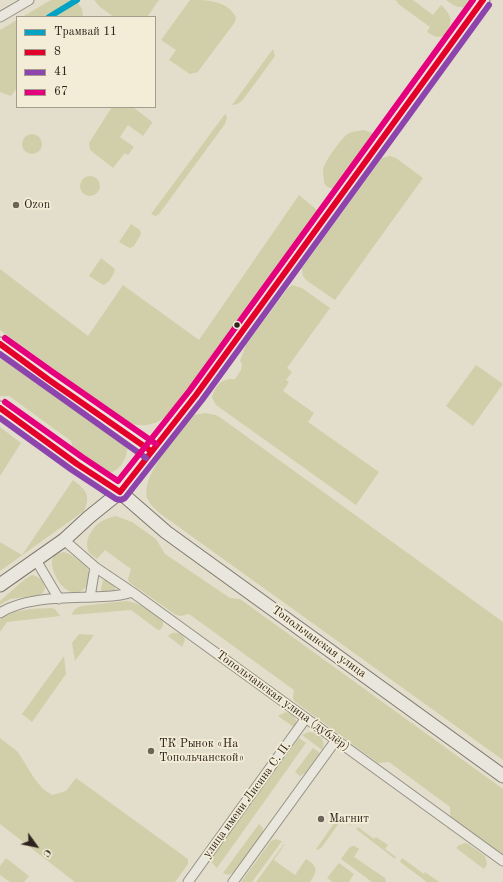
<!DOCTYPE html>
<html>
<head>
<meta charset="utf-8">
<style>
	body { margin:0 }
	#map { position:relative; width:503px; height:882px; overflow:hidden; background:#e3decb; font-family:"Old Standard TT",serif }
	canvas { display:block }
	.legend { position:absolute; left:16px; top:16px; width:140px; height:92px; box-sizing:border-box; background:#f3edd7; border:1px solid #a59c8d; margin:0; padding:5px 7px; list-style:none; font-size:12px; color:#2f221d }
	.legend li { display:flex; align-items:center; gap:8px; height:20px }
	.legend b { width:20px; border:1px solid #a59c8d }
	.north { position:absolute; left:16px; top:826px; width:40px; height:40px; -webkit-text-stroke:3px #f3edd7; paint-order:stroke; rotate:123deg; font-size:11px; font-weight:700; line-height:16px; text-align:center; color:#2f221d }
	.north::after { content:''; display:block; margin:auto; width:14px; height:18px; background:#2f221d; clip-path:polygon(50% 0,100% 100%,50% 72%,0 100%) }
</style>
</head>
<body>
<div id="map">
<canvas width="503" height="882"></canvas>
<ul class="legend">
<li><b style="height:5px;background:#02a2c5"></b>Трамвай 11</li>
<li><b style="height:5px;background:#e4002b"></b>8</li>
<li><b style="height:5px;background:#8e44ad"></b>41</li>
<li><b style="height:5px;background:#e5007d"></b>67</li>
</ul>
<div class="north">С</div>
</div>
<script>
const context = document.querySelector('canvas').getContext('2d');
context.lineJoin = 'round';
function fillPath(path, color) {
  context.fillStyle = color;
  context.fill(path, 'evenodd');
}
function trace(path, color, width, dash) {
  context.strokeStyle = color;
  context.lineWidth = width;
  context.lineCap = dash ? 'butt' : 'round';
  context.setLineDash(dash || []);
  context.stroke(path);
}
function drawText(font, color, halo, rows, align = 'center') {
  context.font = font + ' "Old Standard TT",serif';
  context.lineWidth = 3.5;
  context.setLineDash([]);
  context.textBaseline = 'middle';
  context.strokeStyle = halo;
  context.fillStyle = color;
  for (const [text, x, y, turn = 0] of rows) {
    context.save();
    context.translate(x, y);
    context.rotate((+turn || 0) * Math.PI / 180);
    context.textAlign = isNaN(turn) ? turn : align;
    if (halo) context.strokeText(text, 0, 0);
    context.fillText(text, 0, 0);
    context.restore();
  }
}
fillPath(new Path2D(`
	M51,0H76L82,9L83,15L82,17H22Z
	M94,0H159L147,17H114L100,7Z
	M190,0C208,0 226,0 236,17L235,22L200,69L198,72L190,74L169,60L176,50L161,40Z
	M395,0H413L433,15L441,5C453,16 453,24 444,36C437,38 433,36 427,32L430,27L397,3L398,2Z
	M446,0H470L465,7C457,8 453,5 446,0Z
	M17,20V88L11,96L0,92V30Z
	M273,49L275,56L245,97C241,102 238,105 232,105Z
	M112,107H133L151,121L152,123L143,136L128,125L120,137L134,147L128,155L125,153L113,168L90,150L89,143Z
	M225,114L227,117L225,124L159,214L156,216L151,214Z
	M364,130L372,133L373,137L337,188C331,189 326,188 324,182C324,179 323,175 323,172C323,162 340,141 347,134L352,132Z
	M22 144a10 10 0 1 1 20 0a10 10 0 1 1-20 0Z
	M390,156L396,158L423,178L335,300L306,280L303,276L302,268L382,158Z
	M80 186a10 10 0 1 1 20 0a10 10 0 1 1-20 0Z
	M299,195L318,211L175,409C160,422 150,429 129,423L0,330V269L88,336L123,285L199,340Z
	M131,224L140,230L141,234L134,246L130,248L119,242Z
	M101,258L115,269C114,275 109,283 103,285L89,276Z
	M292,285L302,288L330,308L287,368L292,372L286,380L289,382L283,391L314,413L308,422L379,472L356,505L216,405L212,397C216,385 221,378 235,379L241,370L242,364L240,361L246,345L288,288Z
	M0,353L122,440C124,443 126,445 127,448C128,456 120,471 111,472C103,473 80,456 74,450C72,447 72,444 71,441L9,396H0Z
	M476,365L503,384L473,426L446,406Z
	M205,413L216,415L221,418L503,622V760L176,525C167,518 154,511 148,500C138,479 177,436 189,419L194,415Z
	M0,427L21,443L0,476Z
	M73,480C86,490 91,495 84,511L0,571V542L22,555Z
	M116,516L132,522L156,539L165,554L230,598L240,599L503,789V855L451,817C449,813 451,811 450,807L389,762L378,763L294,701L293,698L294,690L189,614L181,616L176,615L129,582L128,579L131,569L105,550L97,559C94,556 89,554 88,550C84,538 94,525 104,520C107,518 112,517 116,516Z
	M63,552C70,553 74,557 79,561C89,569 97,577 85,588C67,606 47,567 53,558C55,554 60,553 63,552Z
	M32,575C40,577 43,580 45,588L43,593L40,595L10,599L0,605V601L25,579Z
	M103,580C108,580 114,585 116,590L113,591L103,592L101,590Z
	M126,601C139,602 154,613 163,622V626L160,630H158L131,610L72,615C73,610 76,608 81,606Z
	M51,608L55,609L60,616L7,622L0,632V620C14,608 34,609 51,608Z
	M172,633C178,632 183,634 185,640L182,647L168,636Z
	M79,634L94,635L75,661L72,643Z
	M64,656L66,674L32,722L22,714Z
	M286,712C295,714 298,720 295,728L278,716Z
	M309,732C319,733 327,740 322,750L302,735Z
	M0,738L18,752L34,778L43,789L52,795L66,791L76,778L188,859V864L175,882H75L0,824Z
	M299,738L306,743L217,868L212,863L213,856Z
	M313,748L320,753L305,773L300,776L295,772Z
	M340,815L352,823L351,825L342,819L322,847L318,850L316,849Z
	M259,824L263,828V834L235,872L228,875L223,873Z
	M358,827L374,839L376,837L388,845L385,849L396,857L395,859L356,829Z
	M276,839L282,841L252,882H241L271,841Z
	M465,843L468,844L485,856L487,864L484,869L456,848L459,845Z
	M284,844H285L274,860L295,875L306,859C318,867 318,870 310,882H256Z
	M352,846H355L359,849L354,857L385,878L386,881L385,882H372L341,859L349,848Z
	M6,858L29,876L24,882H10L0,875V866Z
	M402,858L424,874L425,872L439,882H427L400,862Z
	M339,863L354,874L349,882H333L327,878Z`), '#d0cfa9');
const minor = new Path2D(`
	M0,17L29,0
	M64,540L95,567L132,592L503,861
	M36,560L59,599
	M90,597L95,567
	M0,613C25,597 64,598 93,597C107,596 119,597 132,592
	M188,882L306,718
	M233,882L336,740`);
const secondary = new Path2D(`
	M0,344L49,380L151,451
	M0,408L77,464L120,492L166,532L503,776
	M0,585L64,540L89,517L120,492L196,395L483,0`);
trace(minor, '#959186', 11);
trace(secondary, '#7d786f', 15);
trace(minor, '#e9e6dd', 9);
trace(secondary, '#e9e6dd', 13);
trace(new Path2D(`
	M0,344L49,380L151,451
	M0,408L77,464L120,492L196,395L483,0`), '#e4002b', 6);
trace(new Path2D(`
	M0,354L146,458
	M0,418L72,470L116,499L121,500L125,498L202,400L489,5`), '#8e44ad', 6);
trace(new Path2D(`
	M5,338L54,373L156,444
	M5,402L82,457L118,481L190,390L473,0`), '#e5007d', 6);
trace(new Path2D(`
	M49,17L77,0`), '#02a2c5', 6);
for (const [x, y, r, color] of [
	[16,205,4,"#6e645a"],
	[237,325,3.5,"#2f221d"],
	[151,751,4,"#6e645a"],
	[321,819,4,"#6e645a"]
]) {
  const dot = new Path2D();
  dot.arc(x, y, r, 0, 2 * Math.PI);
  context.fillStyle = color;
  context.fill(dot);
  trace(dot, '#f3edd7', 1.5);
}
drawText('12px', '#2f221d', '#f3edd7', [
	["Ozon",24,205],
	["ТК Рынок «На",159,744],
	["Топольчанской»",159,758],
	["Магнит",329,819]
], 'left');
drawText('12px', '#2f221d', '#f3edd7', [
	["Топольчанская улица",319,642,36],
	["Топольчанская улица (дублёр)",283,701,36],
	["улица имени Лисина С. П.",247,800,-54]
]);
</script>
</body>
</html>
